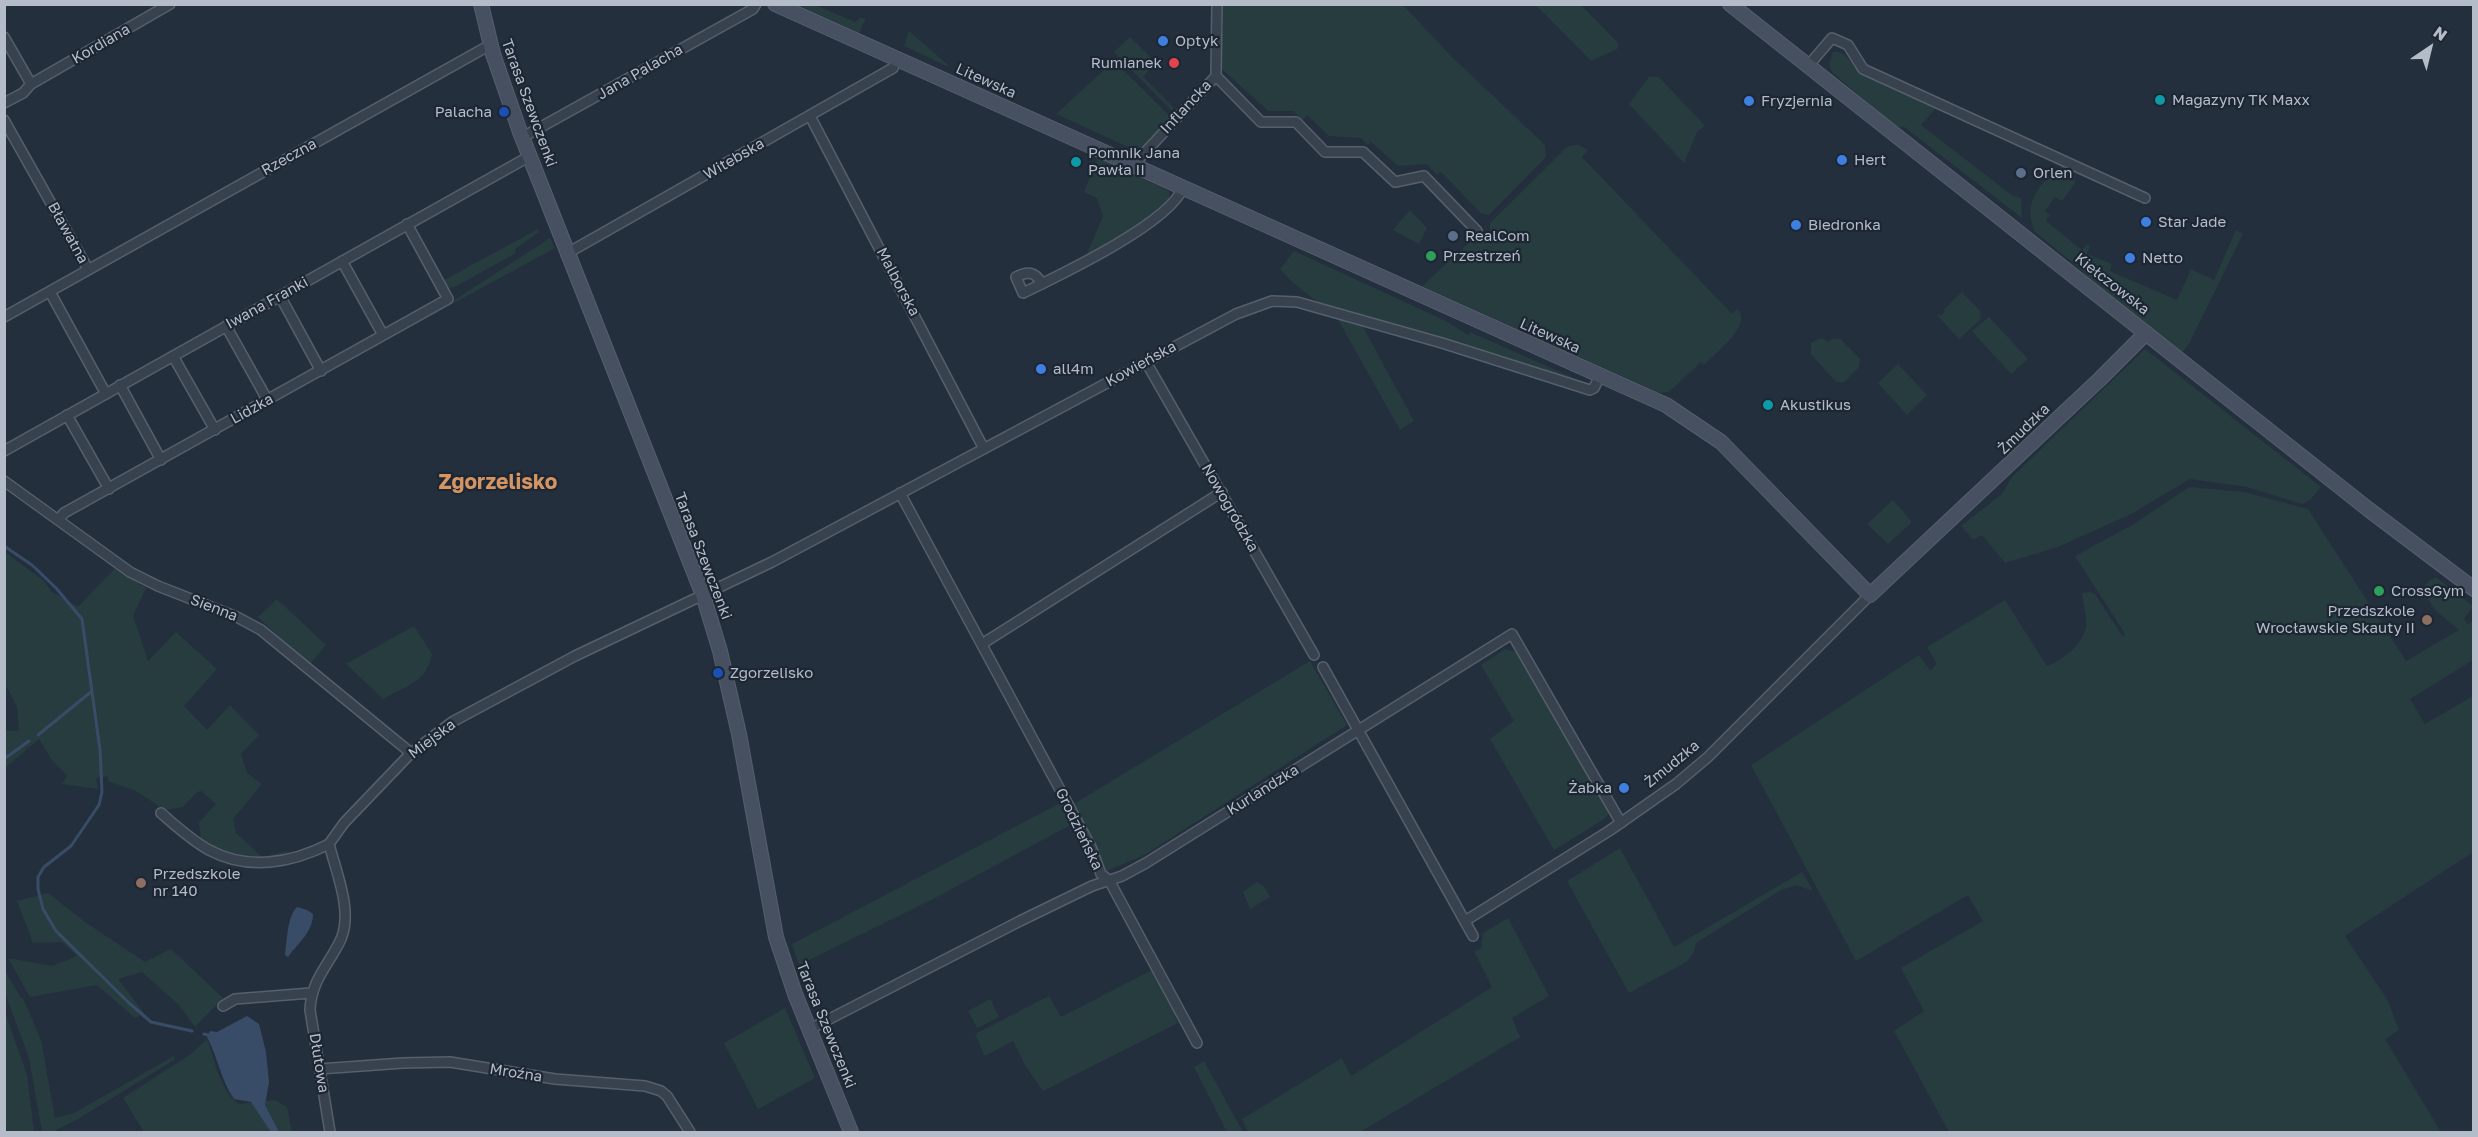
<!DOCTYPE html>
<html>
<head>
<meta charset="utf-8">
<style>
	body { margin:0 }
	#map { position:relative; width:2478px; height:1137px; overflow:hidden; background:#242f3e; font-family:"Golos Text",sans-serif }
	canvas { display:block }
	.frame { position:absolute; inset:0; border:6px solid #b4bcc9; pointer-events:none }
	.north { position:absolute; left:2400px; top:18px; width:60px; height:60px; -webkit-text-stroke:4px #1d2633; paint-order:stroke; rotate:35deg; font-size:16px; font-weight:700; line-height:24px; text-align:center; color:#b4bcc9 }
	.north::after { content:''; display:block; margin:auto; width:21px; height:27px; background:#b4bcc9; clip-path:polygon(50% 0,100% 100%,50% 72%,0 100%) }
</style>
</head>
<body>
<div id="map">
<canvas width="2478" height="1137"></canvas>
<div class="frame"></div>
<div class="north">N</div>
</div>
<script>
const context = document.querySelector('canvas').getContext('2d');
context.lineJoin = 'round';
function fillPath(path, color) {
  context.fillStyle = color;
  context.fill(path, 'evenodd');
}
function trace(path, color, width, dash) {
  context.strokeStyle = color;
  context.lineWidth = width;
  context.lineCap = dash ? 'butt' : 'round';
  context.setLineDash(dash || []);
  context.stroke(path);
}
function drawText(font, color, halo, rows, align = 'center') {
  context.font = font + ' "Golos Text",sans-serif';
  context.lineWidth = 4.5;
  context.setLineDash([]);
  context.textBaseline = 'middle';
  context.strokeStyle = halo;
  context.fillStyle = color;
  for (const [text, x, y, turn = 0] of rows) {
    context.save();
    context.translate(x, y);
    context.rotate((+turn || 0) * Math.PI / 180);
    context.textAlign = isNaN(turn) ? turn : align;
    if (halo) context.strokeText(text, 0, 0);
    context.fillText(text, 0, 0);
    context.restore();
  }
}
fillPath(new Path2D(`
	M798,5H815L855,22L861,17L866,20L862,25L860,33Z
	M1223,5H1403L1452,57L1545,145L1546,157L1489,215L1481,213L1441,172L1437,175L1427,164L1398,166L1371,142L1368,145L1361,138L1329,136L1307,115L1303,120L1293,111H1268L1221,68Z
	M1536,5H1581L1619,44L1617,49L1591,61Z
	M909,31L947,64L949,67L904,46Z
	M1130,37L1156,63L1143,77L1174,108L1173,112L1114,52Z
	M1833,52C1848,50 1853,69 1865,76L1936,108L1921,125L2013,196L2021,198L2022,218L1903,126L1901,128L1889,121L1832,72L1829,65Z
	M1114,61L1171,117L1139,152L1056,114Z
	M1649,77H1659L1705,126L1697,132L1684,163L1629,104Z
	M1573,145H1579L1588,150L1582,157L1732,314L1738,309C1752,326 1716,352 1704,365L1701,362L1669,392L1660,393L1422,286L1472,240L1485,238L1490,232V223L1567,147Z
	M1098,158L1169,191V200L1125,234L1086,256L1103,216L1097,198L1084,192Z
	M2064,166L2072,170L2075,183L2062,201L2055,197L2045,211L2050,215L2046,221L2082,250L2087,244L2090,246L2087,254L2112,264L2110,271L2177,300L2191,269L2214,280L2236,230L2243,234L2190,342L2181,354L2102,291L2078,267L2034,231C2032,223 2029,214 2031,206C2033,193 2051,170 2064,166Z
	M1410,210L1427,228L1419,244L1393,230Z
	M538,229L539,232L515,249L516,253L455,287L446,288L442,281Z
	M550,238L555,248L454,303L453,301Z
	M1294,251L1446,321L1468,335L1470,332L1585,383L1577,384L1477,351L1320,304L1292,282L1280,269Z
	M1962,292L1980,311L1981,319L1959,339L1937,315L1939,314L1941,316L1945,311L1944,309Z
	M1336,316L1362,325L1414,421L1400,430Z
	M1989,317L2028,359L2011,374L1972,331Z
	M1821,338L1829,342L1832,339H1840L1860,359L1859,367L1844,382H1836L1811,354V343Z
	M2145,349L2321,487L2310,500L2302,504L2247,487L2190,479L2131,514L2058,547L2005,563L1982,535L1973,540L1961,526L2002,494L2011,478Z
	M1898,364L1927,395L1907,415L1878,383Z
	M2189,487L2244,492L2308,509L2406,661L2459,630L2435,610L2422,589L2429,581L2436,577L2473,606L2464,619L2468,624L2473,621V660L2410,699L2425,724L2473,696V852L2345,936L2387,999L2399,1030L2385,1039L2441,1132H1949L1894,1031L1924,1011L1901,968L1983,921L1968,895L1856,961L1751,765L1919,655L1930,670L1937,664L1927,647L2005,600L2047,666C2063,660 2082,645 2086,627C2087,617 2083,603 2082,593L2090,592L2095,594L2123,637L2125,634L2075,556L2134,524Z
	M1893,500L1912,522L1888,544L1867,524Z
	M5,552L43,580L52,592L78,607L116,567L146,588L133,616L148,661L176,632L217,669L184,706L207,730L230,705L259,735L241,754L247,773L262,784L233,819L236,833L262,857L287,851L289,857C258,860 228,860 201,841L199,822L216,804L201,791L197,792L183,807L165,810L136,791L108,781V776L96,778L98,789L62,784L67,776L51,759L39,739L5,768L4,730L19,731L17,707L5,684Z
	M277,599L326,645L309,665L258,617Z
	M414,626L432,654C427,682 406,686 383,699L346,664Z
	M1505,649L1517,652L1609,813L1606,818L1554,850L1490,739L1514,721L1481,665Z
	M1310,661L1347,725L1146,854L1107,871L1072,805Z
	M1064,801L1074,823L935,898L799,965L792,944Z
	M1620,848L1674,947L1802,872L1813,891L1797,885L1781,890L1696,943L1694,952L1688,961L1629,993L1567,881Z
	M1257,882L1264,886L1270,897L1250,909L1243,892Z
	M48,893L85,922L145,962L171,949L223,998L195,1027L179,1005L142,972L118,979L144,1013L135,1018L97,985L30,997L8,958L52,966L77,956L62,942L33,943L17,901Z
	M1508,918L1549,996L1512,1018L1520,1037L1360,1132H1248L1242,1119L1342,1058L1351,1076L1492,987L1474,951L1481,949L1483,933Z
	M1154,969L1177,1013L1175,1018L1178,1023L1043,1091L1026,1067L1013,1041L985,1056L975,1034L1049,996L1061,1017Z
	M5,971L21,998H23L41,1040L55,1118L74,1113L174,1056V1060L78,1119L52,1132H42L29,1058L5,993Z
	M990,999L999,1017L977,1028L968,1011Z
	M785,1008L815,1078L758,1109L724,1043Z
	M4,1009L27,1075L34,1132H5Z
	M207,1039C215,1060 220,1091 239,1104L275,1100L287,1107L292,1132H144L123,1098L191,1054Z
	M1204,1061L1243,1132H1227L1194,1067Z`), '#263c3f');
fillPath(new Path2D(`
	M297,907L307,910L313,914C313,932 298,943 288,957L285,955C287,941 287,917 297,907Z
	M247,1016L259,1024L266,1052L269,1082L265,1105L279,1132H271L251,1102L234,1099C221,1081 218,1057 207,1037L210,1031L217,1032Z`), '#394c67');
trace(new Path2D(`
	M4,546L32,565L56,588L82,619L100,750L102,792L99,805L71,846L44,867L38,877V889L43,909L56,931L128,1002L151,1022L192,1031
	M38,735L92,691
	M4,759L29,741
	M204,1034L212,1036`), '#394c67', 3);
const street = new Path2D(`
	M4,37L31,84
	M1808,66L1832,38L1848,45L1863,69L2145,198
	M1216,76L1261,122H1296L1325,152H1363L1395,182L1424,176L1477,231
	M4,103L23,93L31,84L170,4
	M810,116L984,449
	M4,120L88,269
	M523,137L753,9L756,4
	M1135,166L1138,160L1216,76L1217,4
	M566,254L893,68L896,59
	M342,261L383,335
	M1042,284C1035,271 1027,271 1016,277L1023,293C1060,275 1168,224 1183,188
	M50,292L106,394
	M280,296L321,371
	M4,317L490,45
	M226,326L268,401
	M173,356L215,430
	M1146,362L1314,655
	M120,385L161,460
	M67,415L109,489
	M4,451L530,156
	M4,481L130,572L158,586L237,617L261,630L411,753
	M900,493L1091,847L1101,874L1109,880L1197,1043
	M58,520L64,513L448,299L407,224
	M982,644L1222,492
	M1323,667L1473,936
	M161,813C176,826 191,840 209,850C248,871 292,863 329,844
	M1465,921L1609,831L1676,784L1708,757L1870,595
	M223,1006L235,999L311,993
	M810,1029L1020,921L1092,886L1122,876L1146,863L1512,634L1621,823
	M319,1069L403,1063L450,1062L555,1079L645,1086L661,1091L667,1096L690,1132
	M330,1132L310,1010C311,980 329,965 341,939C353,911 336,872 329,844L344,823L411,753L452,722L575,656L772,562L1236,314L1272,301L1297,302L1442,343L1590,390L1594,388L1600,376`);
const secondary = new Path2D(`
	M481,4L493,54L520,132L703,595L720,651L739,734L776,937L795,994L851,1132
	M775,4L1666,405L1721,442L1870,595L2100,379L2146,333
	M1730,4L2368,509L2474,589`);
trace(street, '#565f6c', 12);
trace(secondary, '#565f6c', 16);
trace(street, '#38414e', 9);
trace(secondary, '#465061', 14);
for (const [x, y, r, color] of [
	[1163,41,6,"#3f7fe0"],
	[1174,63,6,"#e0444e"],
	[2160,100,6,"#0f9aa8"],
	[1749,101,6,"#3f7fe0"],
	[504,112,6,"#1a4fb4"],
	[1842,160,6,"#3f7fe0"],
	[1076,162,6,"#0f9aa8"],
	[2021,173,6,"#5c6f8a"],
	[2146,222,6,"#3f7fe0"],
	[1796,225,6,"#3f7fe0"],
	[1453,236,6,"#5c6f8a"],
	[1431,256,6,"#2e9e5b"],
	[2130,258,6,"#3f7fe0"],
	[1041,369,6,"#3f7fe0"],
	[1768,405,6,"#0f9aa8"],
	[2379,591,6,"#2e9e5b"],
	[2427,620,6,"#8d6e63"],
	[718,673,6,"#1a4fb4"],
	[1624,788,6,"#3f7fe0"],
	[141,883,6,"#8d6e63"]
]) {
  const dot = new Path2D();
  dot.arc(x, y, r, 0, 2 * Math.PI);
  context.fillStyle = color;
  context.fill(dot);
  trace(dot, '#1d2633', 2);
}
drawText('15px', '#b4bcc9', '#1d2633', [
	["Optyk",1175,41],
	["Rumianek",1162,63,"right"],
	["Magazyny TK Maxx",2172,100],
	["Fryzjernia",1761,101],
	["Palacha",492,112,"right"],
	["Pomnik Jana",1088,153],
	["Pawła II",1088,170],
	["Hert",1854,160],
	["Orlen",2033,173],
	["Star Jade",2158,222],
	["Biedronka",1808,225],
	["RealCom",1465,236],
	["Przestrzeń",1443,256],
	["Netto",2142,258],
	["all4m",1053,369],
	["Akustikus",1780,405],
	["CrossGym",2391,591],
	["Przedszkole",2415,611,"right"],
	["Wrocławskie Skauty II",2415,628,"right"],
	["Zgorzelisko",730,673],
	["Żabka",1612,788,"right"],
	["Przedszkole",153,874],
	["nr 140",153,891]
], 'left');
drawText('15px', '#b4bcc9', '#1d2633', [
	["Kordiana",101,44,-30],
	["Jana Palacha",640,72,-30],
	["Litewska",986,81,24],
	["Tarasa Szewczenki",529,103,70],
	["Inflancka",1186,107,-47],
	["Rzeczna",289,157,-29],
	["Witebska",734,159,-30],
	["Bławatna",68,233,61],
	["Malborska",898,282,62],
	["Kiełczowska",2112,284,38],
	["Iwana Franki",267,303,-29],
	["Litewska",1550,336,24],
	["Kowieńska",1141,364,-29],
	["Lidzka",252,409,-29],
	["Żmudzka",2024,429,-44],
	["Nowogródzka",1230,508,60],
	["Tarasa Szewczenki",703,556,69],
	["Sienna",214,608,21],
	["Miejska",432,739,-37],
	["Żmudzka",1672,764,-39],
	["Kurlandzka",1263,790,-32],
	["Grodzieńska",1079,829,64],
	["Tarasa Szewczenki",826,1025,68],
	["Dłutowa",319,1063,81],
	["Mroźna",516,1073,9]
]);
drawText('bold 21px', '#d59563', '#1d2633', [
	["Zgorzelisko",498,482]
]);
</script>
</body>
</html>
